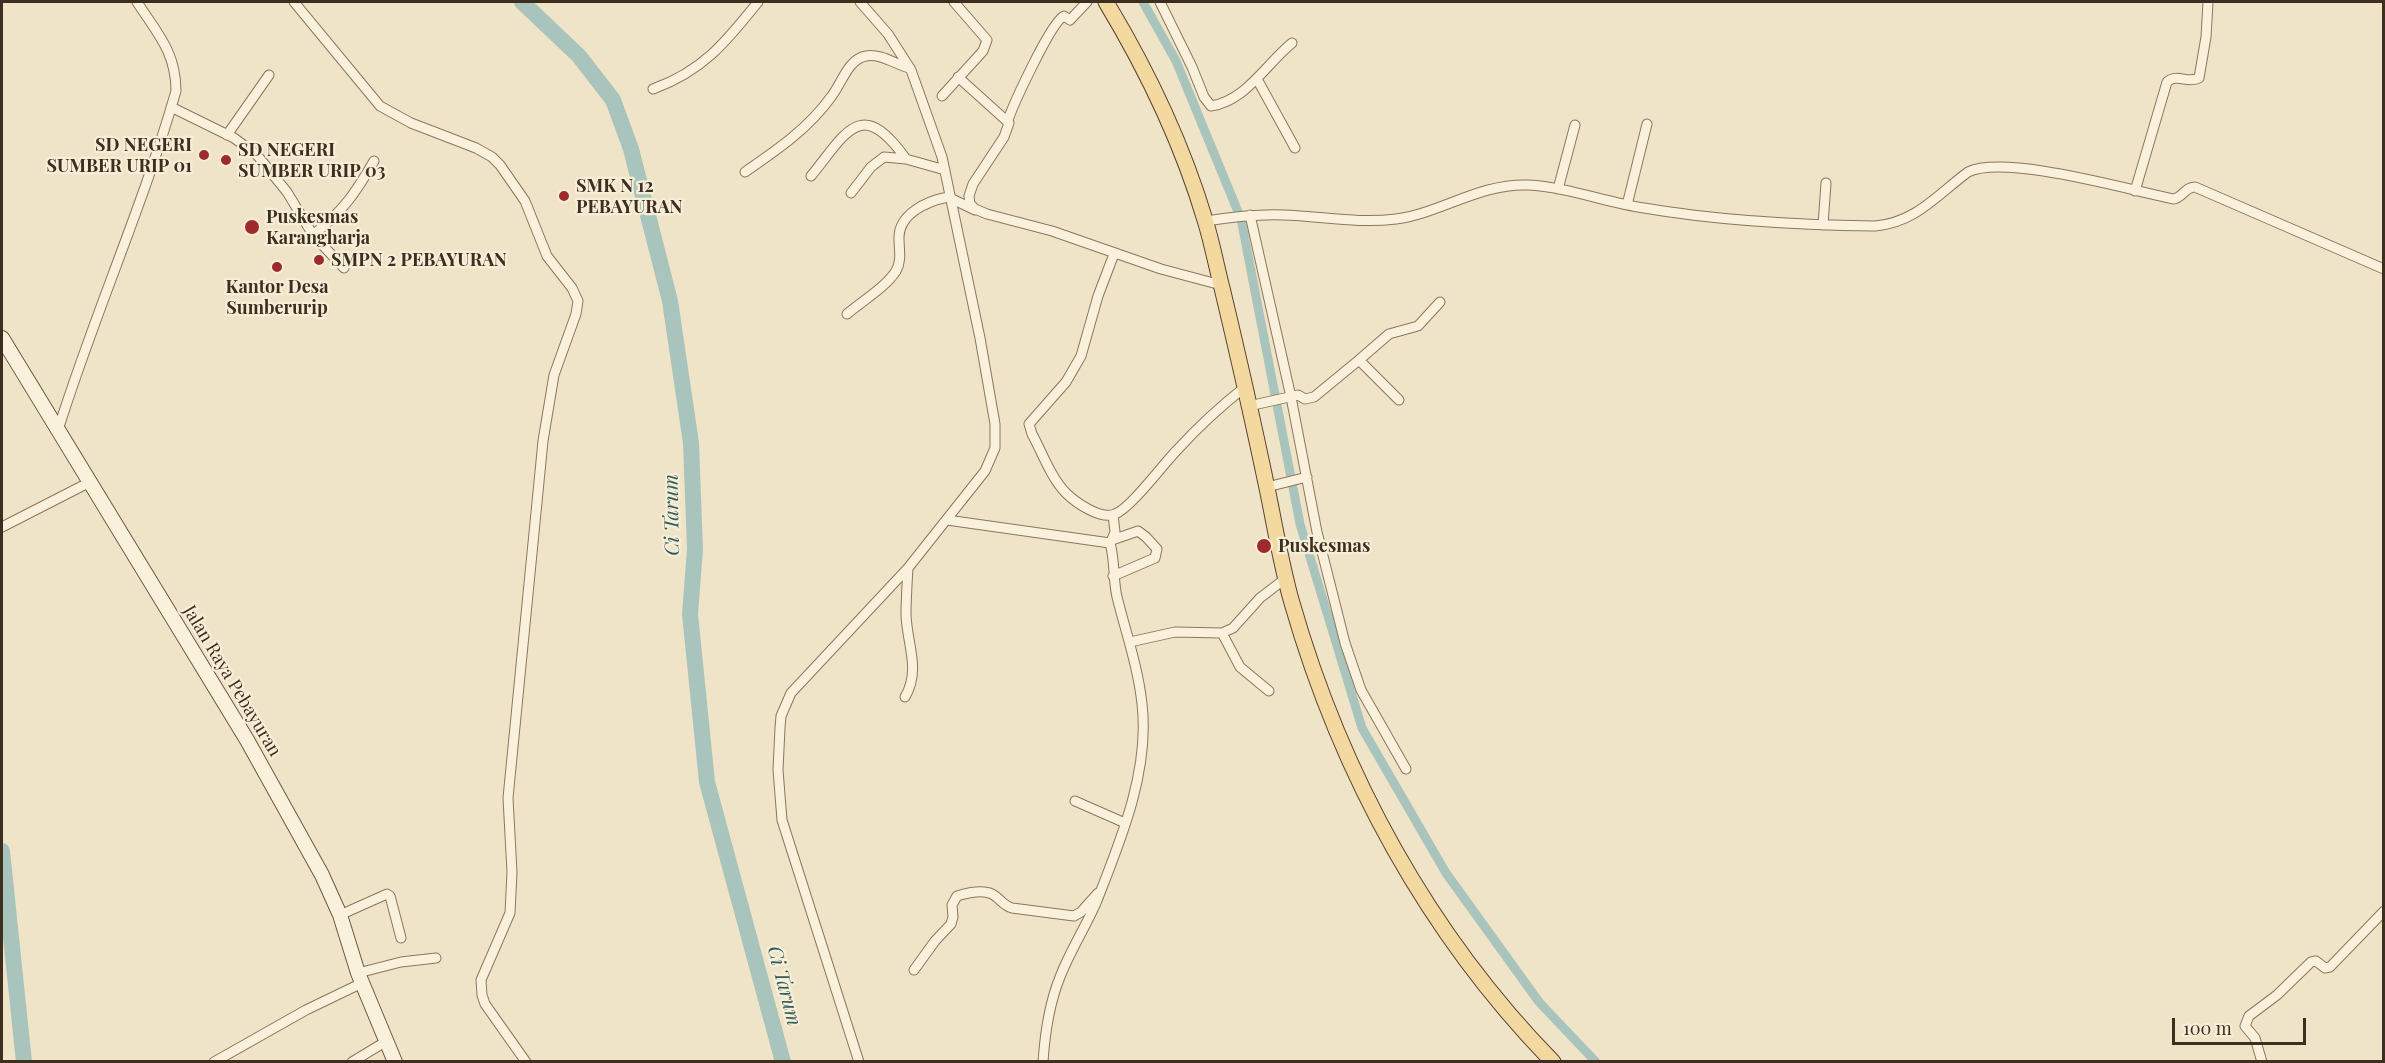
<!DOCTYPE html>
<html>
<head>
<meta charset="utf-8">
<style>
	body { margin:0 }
	#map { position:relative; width:2385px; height:1063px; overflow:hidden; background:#f0e4c8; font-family:"Playfair Display",serif }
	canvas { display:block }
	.frame { position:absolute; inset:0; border:3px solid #3d2e20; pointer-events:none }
	.scale { position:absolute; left:2172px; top:1018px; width:134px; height:27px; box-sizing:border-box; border:3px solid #3d2e20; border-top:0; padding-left:8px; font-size:18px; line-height:21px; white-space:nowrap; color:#3d2e20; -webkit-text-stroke:4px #f7eed8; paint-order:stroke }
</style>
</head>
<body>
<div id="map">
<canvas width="2385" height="1063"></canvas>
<div class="frame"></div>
<div class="scale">100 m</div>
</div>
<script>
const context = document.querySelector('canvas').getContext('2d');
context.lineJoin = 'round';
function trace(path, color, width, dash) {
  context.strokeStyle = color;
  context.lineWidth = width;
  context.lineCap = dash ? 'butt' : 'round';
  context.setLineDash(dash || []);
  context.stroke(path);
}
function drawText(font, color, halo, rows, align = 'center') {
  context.font = font + ' "Playfair Display",serif';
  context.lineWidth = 4.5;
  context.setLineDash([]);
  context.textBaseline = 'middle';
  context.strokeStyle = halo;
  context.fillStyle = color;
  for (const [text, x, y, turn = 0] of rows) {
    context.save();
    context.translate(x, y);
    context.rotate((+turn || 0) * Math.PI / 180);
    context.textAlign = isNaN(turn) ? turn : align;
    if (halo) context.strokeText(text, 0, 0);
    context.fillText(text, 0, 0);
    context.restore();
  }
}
trace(new Path2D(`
	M1143,2L1176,61L1241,219L1300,524L1362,728L1446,873L1539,1002L1596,1062`), '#a9c4bc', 9);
trace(new Path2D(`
	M522,2L579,56L613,100L631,149L670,301L691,443L695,549L690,614L707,782L783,1062
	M2,851L24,1062`), '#a9c4bc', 16);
const street = new Path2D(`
	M294,2L380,106L411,123L476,148L492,157L500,165L525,201L547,256L572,288L578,301L576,314L554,375L543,441L508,798L512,872L510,913L481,980L482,995L485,1004L526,1062
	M1160,2L1192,67L1204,97L1211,106C1246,101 1267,63 1292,43
	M958,77L1009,123L1004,137L973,184L969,196L970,204L975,209L987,214L1052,231L1161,269L1221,285
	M1257,79L1295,148
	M653,89C703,71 726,42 758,2
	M942,96L983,51L987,40L954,2
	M171,107L234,138L257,155L287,192L313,235L344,268
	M1008,120C1014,103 1051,22 1064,16L1070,20L1087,2
	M227,135L269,75
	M745,172C777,150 808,129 831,97C842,83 848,59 866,56C881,53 896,65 910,68
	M811,176C847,132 861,96 906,159
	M1558,189L1575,125
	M2135,191L2167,82C2177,73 2188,84 2199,78L2206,37L2208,2
	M851,193L871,167L884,157L906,159L945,170
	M1627,205L1647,124
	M1250,215L1291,397L1317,532L1345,643L1361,690L1406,769
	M1206,221C1232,217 1257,214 1283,215C1321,216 1358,224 1396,219C1441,213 1480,183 1528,185C1567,187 1605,202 1644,208C1720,221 1798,225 1875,226C1915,223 1937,195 1968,172C2005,154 2129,190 2174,199C2183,197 2185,187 2195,187L2384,269
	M1823,225L1826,183
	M313,235C343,211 355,194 374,161
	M1114,254L1098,296L1081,356L1066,382L1029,424L1032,434C1042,452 1051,478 1066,493C1076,503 1101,520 1115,514C1131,508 1164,463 1178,449C1199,426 1221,406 1245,387
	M847,314C862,301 885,288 896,271C902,260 899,250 899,239C898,214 927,201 948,197L975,210
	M1359,360L1389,334L1418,326L1440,302
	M1249,406L1298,395L1305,399L1314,397L1359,360L1399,400
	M58,430C94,315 143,206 176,91C176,52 157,33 137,2
	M1267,487L1307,477
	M947,520L1110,543C1115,560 1113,580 1117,597C1126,633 1138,667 1142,704C1150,771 1120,842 1096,903C1085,928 1070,951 1060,977C1049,1004 1045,1032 1043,1062
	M2,527L90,482
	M1112,540L1138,531L1146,537L1157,549L1155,558L1113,576
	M1111,542L1115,532L1113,515
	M1222,633L1240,667L1269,691
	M1130,642L1175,632L1222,633L1233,628L1260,598L1286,578
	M905,697C921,670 907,644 906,615C906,600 907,584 908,568
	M1075,801L1125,823
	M340,915L387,894L390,896L401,938
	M914,970L935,941L951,924L953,917L952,905L957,896C967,893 982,889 992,894C1000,898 1002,905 1012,908L1074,916L1081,912L1098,893
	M358,973L401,962L436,958
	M214,1062L306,1010L362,983
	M352,1062L385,1042
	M859,1062L782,820L778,770L780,728L781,716L791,693L908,568L985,471L995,448V424L980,338L942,157L911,70L888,34L860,2
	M2262,1062L2255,1038L2245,1026L2249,1016L2277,995L2311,962L2316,961L2325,968L2330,967L2384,911`);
const secondary = new Path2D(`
	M2,338L247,740L322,875L340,915L358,973L395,1062`);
const primary = new Path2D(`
	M1106,2C1147,70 1182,143 1205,220C1212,242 1216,265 1222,288C1238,355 1253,421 1267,488C1275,526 1281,565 1292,603C1341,774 1428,934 1553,1062`);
trace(street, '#8d765c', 11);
trace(secondary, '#6f573f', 16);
trace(primary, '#5b4430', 17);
trace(street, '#faf1dc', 9);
trace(secondary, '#faf1dc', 14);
trace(primary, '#f3d9a0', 15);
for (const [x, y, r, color] of [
	[204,155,6,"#9e2a2b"],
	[226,160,6,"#9e2a2b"],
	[564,196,6,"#9e2a2b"],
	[252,227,8,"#9e2a2b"],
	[319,260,6,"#9e2a2b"],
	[277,267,6,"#9e2a2b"],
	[1264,546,8,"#9e2a2b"]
]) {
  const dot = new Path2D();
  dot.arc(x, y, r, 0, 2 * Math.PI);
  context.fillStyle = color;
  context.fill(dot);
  trace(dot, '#f7eed8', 2);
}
drawText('bold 18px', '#3d2e20', '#f7eed8', [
	["SD NEGERI",192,145,"right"],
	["SUMBER URIP 01",192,166,"right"],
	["SD NEGERI",238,150],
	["SUMBER URIP 03",238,171],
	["SMK N 12",576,186],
	["PEBAYURAN",576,207],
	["Puskesmas",266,217],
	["Karangharja",266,238],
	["SMPN 2 PEBAYURAN",331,260],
	["Kantor Desa",277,287,"center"],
	["Sumberurip",277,308,"center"],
	["Puskesmas",1278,546]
], 'left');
drawText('18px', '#3d2e20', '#f7eed8', [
	["Jalan Raya Pebayuran",232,681,59]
]);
drawText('italic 20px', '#2f5d5a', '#f7eed8', [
	["Ci Tarum",672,515,-91],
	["Ci Tarum",784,986,75]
]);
</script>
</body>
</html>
